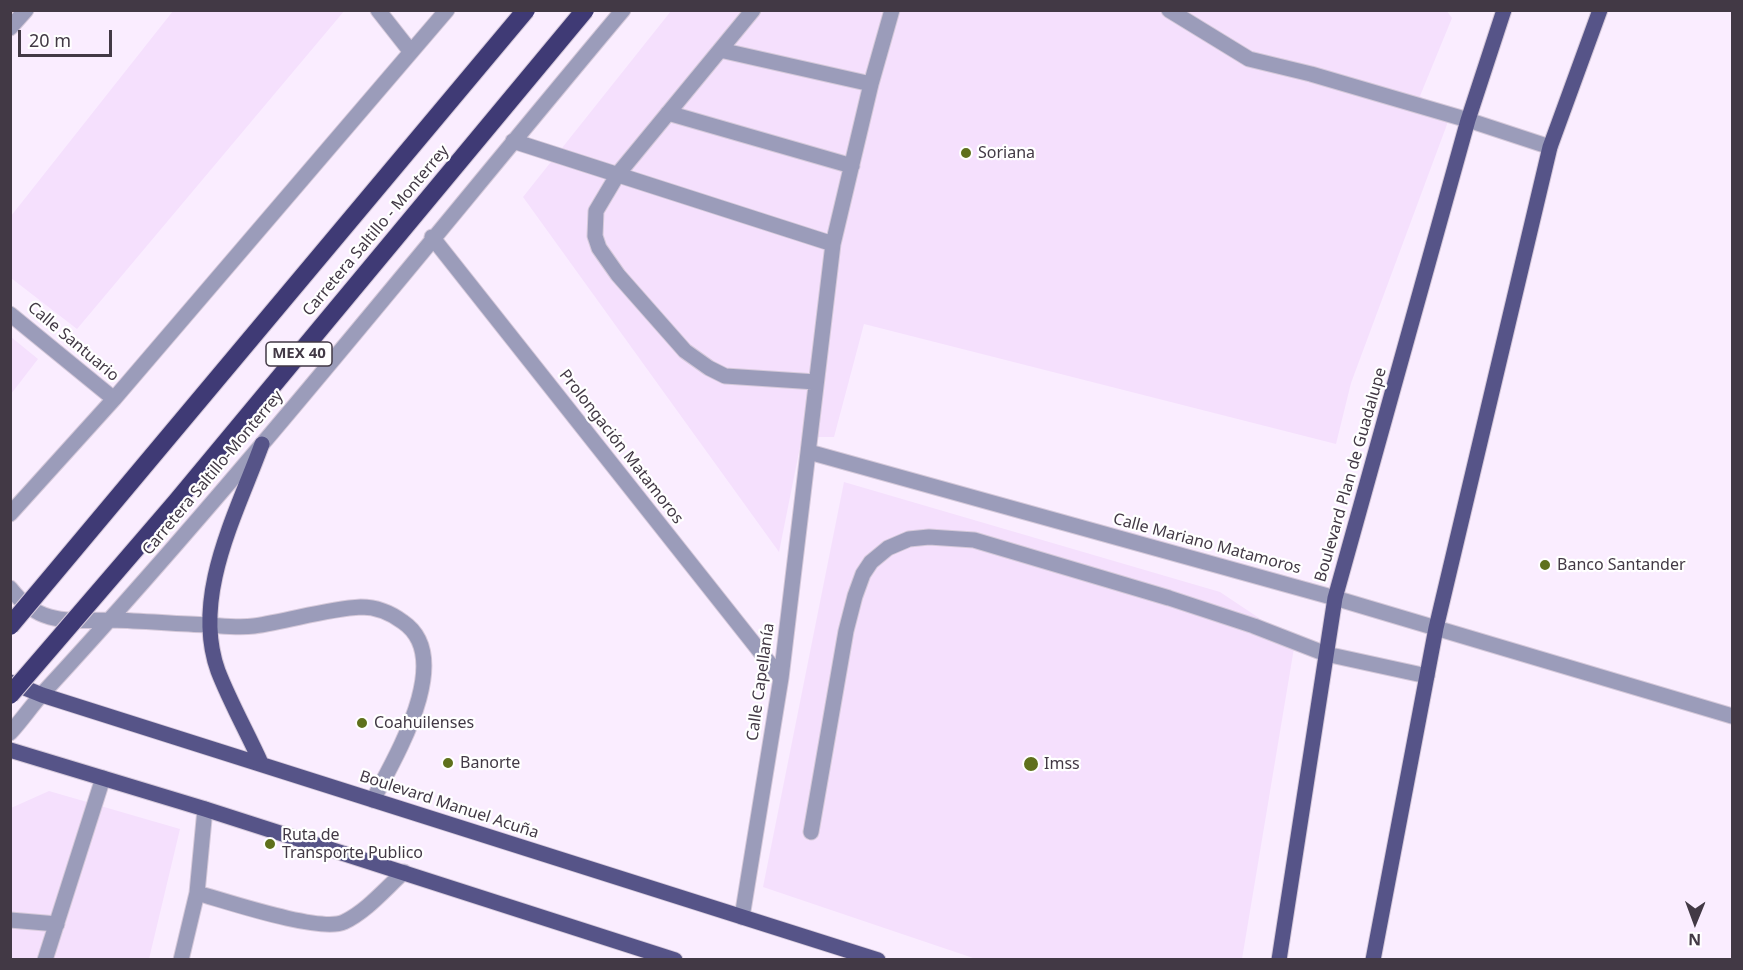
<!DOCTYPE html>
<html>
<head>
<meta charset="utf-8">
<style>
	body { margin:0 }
	#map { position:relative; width:1743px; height:970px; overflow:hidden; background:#faedff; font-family:"Noto Sans",sans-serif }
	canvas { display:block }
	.frame { position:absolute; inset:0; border:12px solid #423945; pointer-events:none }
	.north { position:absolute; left:1665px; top:892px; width:60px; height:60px; -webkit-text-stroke:4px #fff; paint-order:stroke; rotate:181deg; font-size:16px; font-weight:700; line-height:24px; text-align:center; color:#423945 }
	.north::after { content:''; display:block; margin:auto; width:21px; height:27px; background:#423945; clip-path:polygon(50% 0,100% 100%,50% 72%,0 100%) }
	.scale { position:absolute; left:18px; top:30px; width:94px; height:27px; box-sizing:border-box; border:3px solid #423945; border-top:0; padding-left:8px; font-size:18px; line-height:21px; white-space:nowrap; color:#423945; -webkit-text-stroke:4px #fff; paint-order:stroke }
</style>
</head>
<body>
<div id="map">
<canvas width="1743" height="970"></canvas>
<div class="frame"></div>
<div class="north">N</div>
<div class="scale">20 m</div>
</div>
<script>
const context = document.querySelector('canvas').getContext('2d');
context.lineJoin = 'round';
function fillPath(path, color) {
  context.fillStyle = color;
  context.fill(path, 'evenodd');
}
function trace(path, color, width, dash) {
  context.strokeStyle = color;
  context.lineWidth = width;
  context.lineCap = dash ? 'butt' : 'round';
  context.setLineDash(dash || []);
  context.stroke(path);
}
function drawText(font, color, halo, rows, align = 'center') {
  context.font = font + ' "Noto Sans",sans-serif';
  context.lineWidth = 4.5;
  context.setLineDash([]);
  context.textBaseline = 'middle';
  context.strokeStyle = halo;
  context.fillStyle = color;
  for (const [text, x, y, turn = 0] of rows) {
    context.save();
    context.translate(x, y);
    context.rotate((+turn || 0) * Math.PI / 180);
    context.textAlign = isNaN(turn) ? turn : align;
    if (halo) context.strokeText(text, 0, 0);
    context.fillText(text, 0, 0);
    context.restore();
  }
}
fillPath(new Path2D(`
	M345,10L77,329L11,278V216L173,11Z
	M1446,10L1452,18L1420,96L1449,119L1351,383L1336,444L864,324L834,437H802L779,552L523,197L671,11Z
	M11,337L38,359L11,394Z
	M844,482L1220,592L1295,642L1242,959H976L763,887Z
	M49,791L180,829L149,959L11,960V808Z`), '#f5e0fd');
const minor = new Path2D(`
	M378,10L411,52
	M753,10L618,174L596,211L595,236L599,248L618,275L685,351L709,368L725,376L816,382
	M1169,10L1249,59L1311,74L1468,120L1550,147
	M10,28L26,10
	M720,50L871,84
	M668,113L852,166
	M513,141L833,244
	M432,237L781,678
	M10,314L114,399
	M809,452L1335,598L1732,716
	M10,514L114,399L447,10
	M10,588C40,627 70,620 113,620C145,621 177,624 208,625C224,626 239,628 254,626C290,621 325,609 361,607C377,607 391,613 403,622C456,658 394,759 373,800
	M10,733C22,720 32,705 44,692C246,473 431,239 623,10
	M811,832L846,631L855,596L863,574L871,562L888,548L909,539L929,537L974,540L1169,598L1254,626L1326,654L1427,676
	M197,893C226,901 320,933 344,922C367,911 386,888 404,872
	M742,917L781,678L833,244L871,84L892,10
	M10,920L57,924
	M45,960L103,778
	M181,960L197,893L205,809`);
const major = new Path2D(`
	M10,682L42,695L878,960
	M10,750L205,809L675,960
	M261,763C247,732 230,702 218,671C191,596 237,513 262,444
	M1279,960L1335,598L1468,120L1504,10
	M1373,960L1436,628L1550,147L1600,10`);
trace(minor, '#d5c9da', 17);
trace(major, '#d5c9da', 17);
trace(minor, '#9b9cba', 15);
trace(major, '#565488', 15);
const highwayBridge = new Path2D(`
	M10,626L526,10
	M10,695L176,502L585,10`);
trace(highwayBridge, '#d5c9da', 20, []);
trace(highwayBridge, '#3f3a75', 18);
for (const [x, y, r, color] of [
	[966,153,6,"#5f701c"],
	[1545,565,6,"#5f701c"],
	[362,723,6,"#5f701c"],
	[448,763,6,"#5f701c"],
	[1031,764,8,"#5f701c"],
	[270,844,6,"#5f701c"]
]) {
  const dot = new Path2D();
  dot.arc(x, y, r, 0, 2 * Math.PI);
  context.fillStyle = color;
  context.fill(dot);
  trace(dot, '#fff', 2);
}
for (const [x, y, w] of [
	[299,354,66]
]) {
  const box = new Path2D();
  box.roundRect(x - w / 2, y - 12, w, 24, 4.5);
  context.fillStyle = '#fff';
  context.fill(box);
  trace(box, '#423945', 1.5);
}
drawText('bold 15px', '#423945', null, [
	["MEX 40",299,354]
]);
drawText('16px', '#423945', '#fff', [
	["Soriana",978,153],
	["Banco Santander",1557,565],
	["Coahuilenses",374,723],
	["Banorte",460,763],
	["Imss",1044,764],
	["Ruta de",282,835],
	["Transporte Publico",282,853]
], 'left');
drawText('16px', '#423945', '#fff', [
	["Carretera Saltillo - Monterrey",376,231,-50],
	["Calle Santuario",73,342,40],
	["Prolongación Matamoros",621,447,52],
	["Carretera Saltillo-Monterrey",213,473,-50],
	["Boulevard Plan de Guadalupe",1351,475,-74],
	["Calle Mariano Matamoros",1207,544,15],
	["Calle Capellanía",761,682,-82],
	["Boulevard Manuel Acuña",449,805,18]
]);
</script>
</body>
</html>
